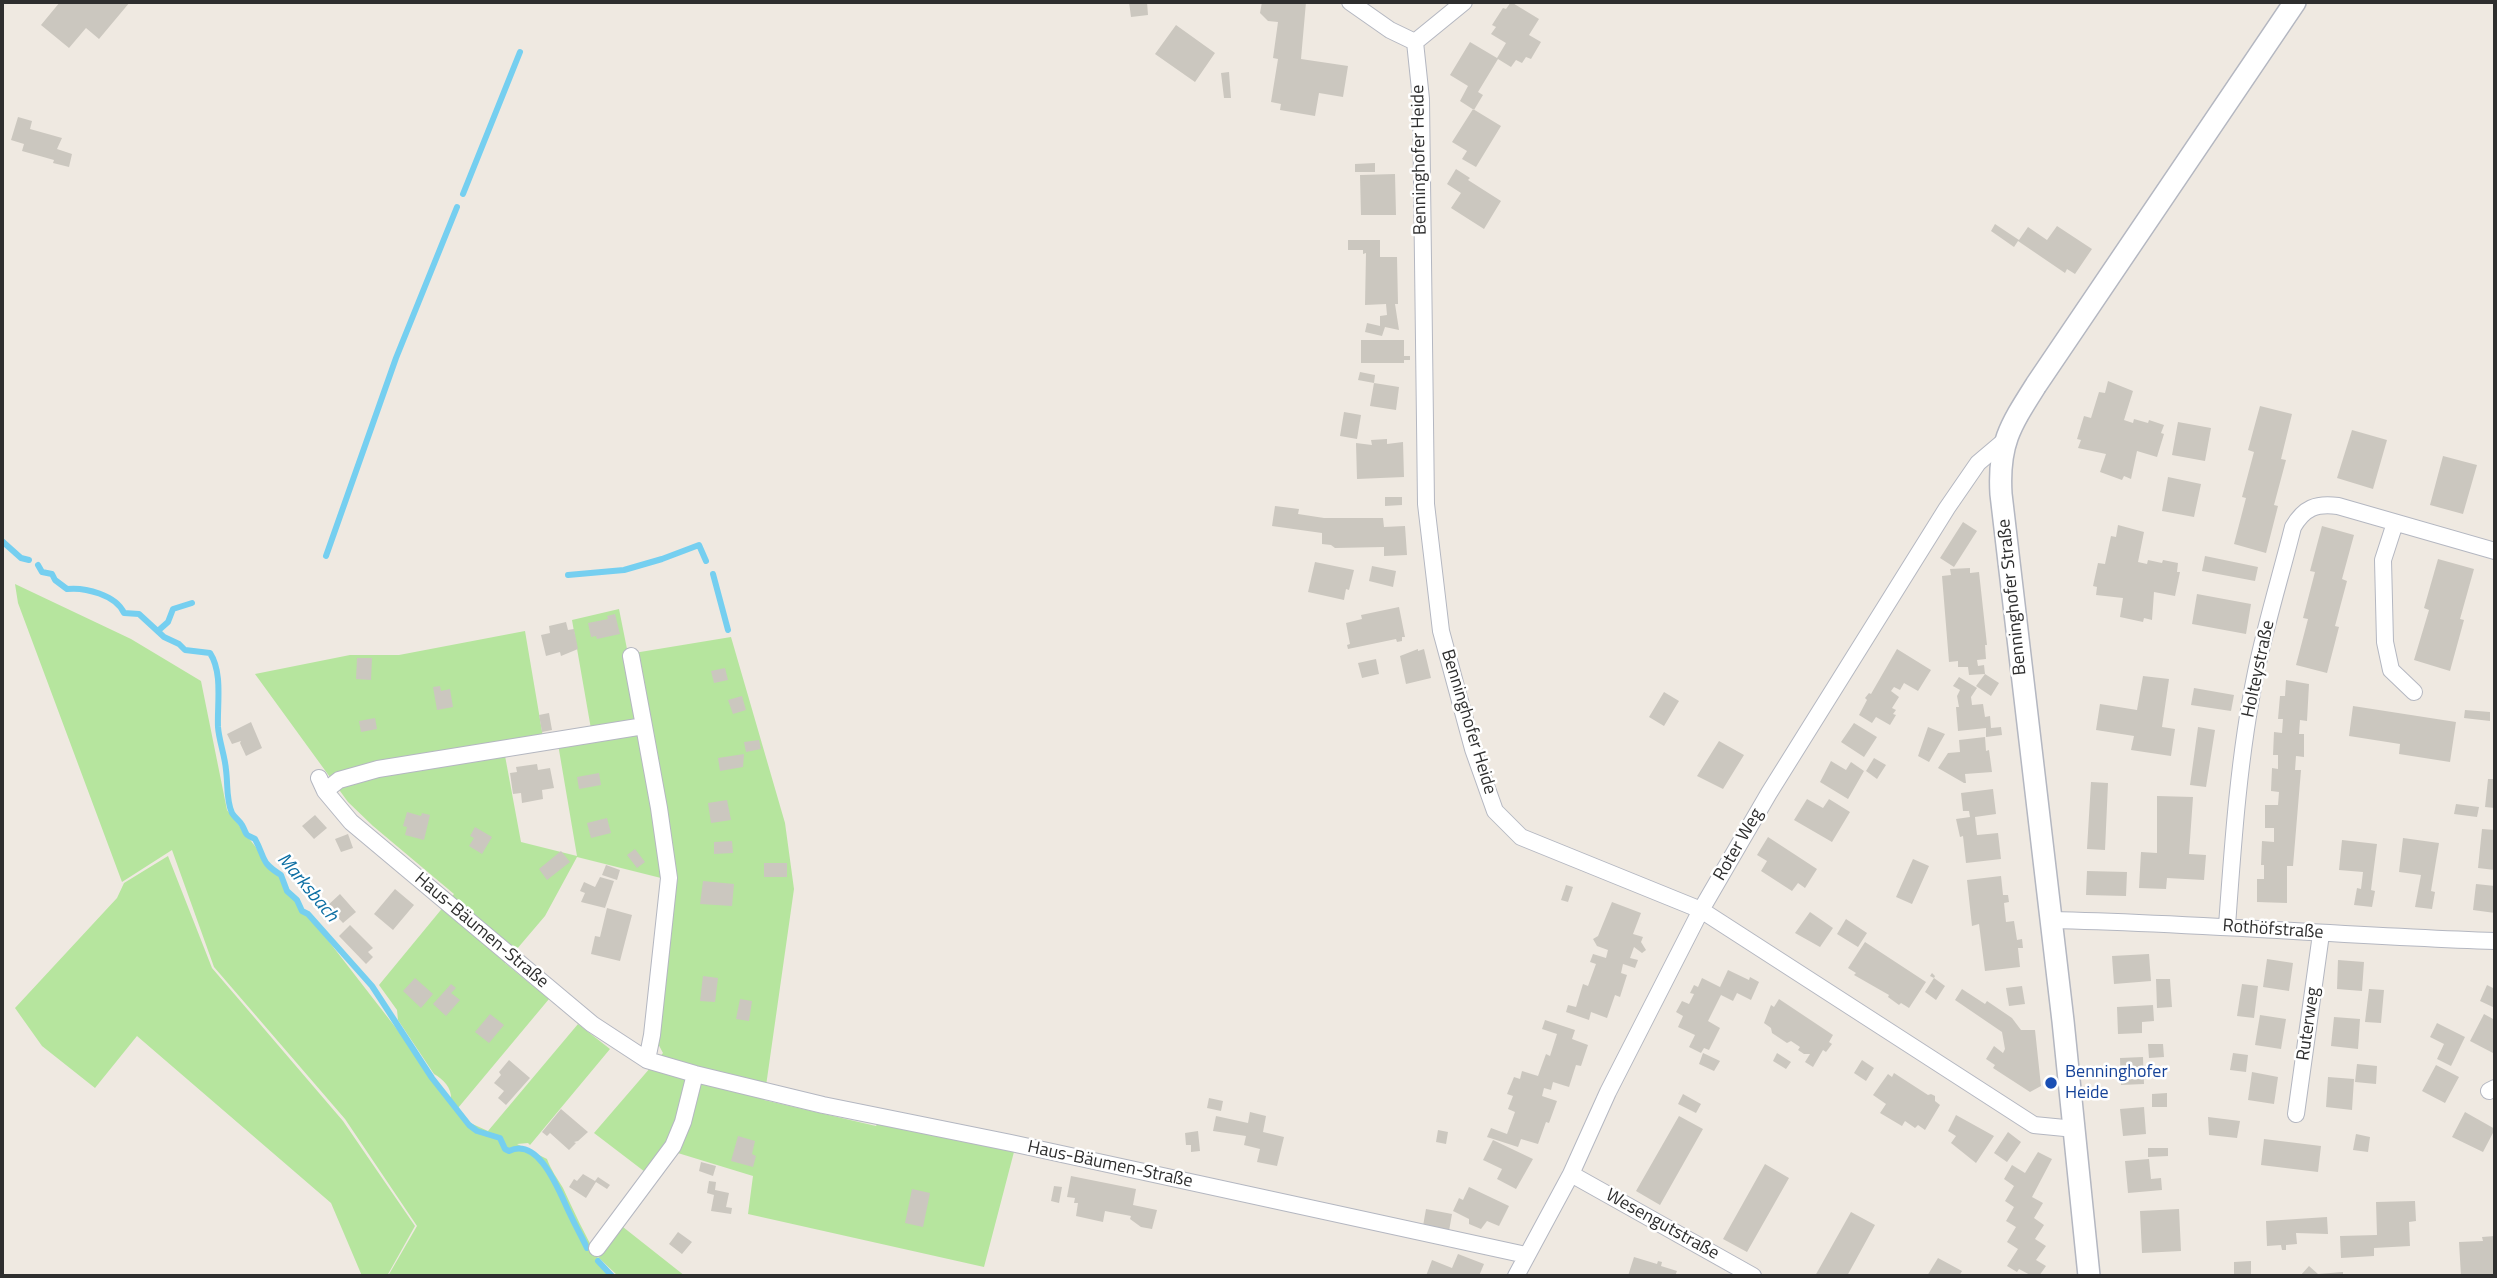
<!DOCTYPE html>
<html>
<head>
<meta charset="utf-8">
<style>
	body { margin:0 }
	#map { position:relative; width:2497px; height:1278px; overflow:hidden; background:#efe9e1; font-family:"Titillium Web",sans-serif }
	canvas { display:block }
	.frame { position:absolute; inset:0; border:4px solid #2e2e2e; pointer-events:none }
</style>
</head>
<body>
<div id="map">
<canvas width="2497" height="1278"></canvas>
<div class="frame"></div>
</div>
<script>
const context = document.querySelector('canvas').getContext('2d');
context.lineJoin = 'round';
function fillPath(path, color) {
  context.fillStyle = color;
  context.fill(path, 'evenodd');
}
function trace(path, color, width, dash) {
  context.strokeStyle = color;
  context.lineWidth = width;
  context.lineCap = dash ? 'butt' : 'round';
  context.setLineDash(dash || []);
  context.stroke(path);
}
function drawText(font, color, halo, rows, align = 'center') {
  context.font = font + ' "Titillium Web",sans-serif';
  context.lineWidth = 5;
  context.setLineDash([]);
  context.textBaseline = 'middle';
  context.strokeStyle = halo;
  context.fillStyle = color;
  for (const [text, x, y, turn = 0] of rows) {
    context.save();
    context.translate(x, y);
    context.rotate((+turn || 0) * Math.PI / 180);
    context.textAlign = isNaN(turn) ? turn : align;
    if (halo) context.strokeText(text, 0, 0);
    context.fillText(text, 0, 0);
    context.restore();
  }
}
fillPath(new Path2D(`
	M15,584L131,639L201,681L227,810L451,1099C452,1088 443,1079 434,1074L398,1020L397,1010L379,985L454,894L373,826L348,802L255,674L350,655H399L525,631L543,737L503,745L521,842L577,856L558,744L591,729L572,620L619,609L628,654L731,637L785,823L794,889L764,1100L876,1126L880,1119L1015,1148L984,1267L748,1214L753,1176L668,1150L649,1175L594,1133L663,1053L655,1038L665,879L577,857L545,916L505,963L549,999L458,1108L468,1122L488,1131L578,1024L610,1049L530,1145L528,1143L517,1144L547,1159C551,1170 557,1178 563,1188C574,1212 585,1235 598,1258L623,1227L685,1276H618L599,1258L609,1276H388L417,1226L345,1119L214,967L172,850L122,882L18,603Z
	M168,856L212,968L343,1121L415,1226L387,1276H362L331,1203L137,1036L95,1088L42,1046L15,1008L117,898L124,883Z`), '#b6e59e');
trace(new Path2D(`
	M463,194L520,52
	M2,541L21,558L29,560
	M326,556L396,358L457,207
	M38,565L42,572L52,574L55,580L67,589C85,587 116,595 124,613L139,614L164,637L179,644L185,650L210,653C223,673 217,704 218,727C219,741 225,756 226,770C228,784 226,800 232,813C235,818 240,821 242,825C248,836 243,833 255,839C266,859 260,862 281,875L287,891L297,900L302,911L308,914L372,986L432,1078L469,1125L477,1131L500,1138L505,1149L509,1151C540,1136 560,1194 570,1214C575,1225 582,1237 587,1248
	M713,574L728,630
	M568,575L624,570L662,559L699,545L706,561
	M159,630L168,622L173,609L192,603
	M598,1261L612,1276`), '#75cff0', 6);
fillPath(new Path2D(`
	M60,2H130L99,39L86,28L69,48L41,25Z
	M1129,2H1147L1148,15L1131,17Z
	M1262,2H1306L1301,59L1348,66L1343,97L1319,93L1315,116L1280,110L1281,104L1271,102L1278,59L1273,58L1278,22L1268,21L1260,13Z
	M1511,2L1539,19L1529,35L1541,42L1531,59L1526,57L1522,63L1516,60L1511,67L1498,59L1478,92L1483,95L1474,110L1460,101L1468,86L1450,75L1470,42L1497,58L1506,43L1491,34L1496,27L1492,25L1503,8L1506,9Z
	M1176,25L1215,53L1195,82L1155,54Z
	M1229,72L1231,98H1224L1221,73Z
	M1473,109L1501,126L1476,167L1462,159L1467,151L1452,142Z
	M18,117L32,121L30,129L62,138L57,149L72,154L69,167L53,163L54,160L22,151L24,144L11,140Z
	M1375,163V172H1355V164Z
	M1456,169L1470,178L1468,180L1501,201L1484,229L1451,208L1461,193L1447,184Z
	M1395,174L1396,215H1361L1360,175Z
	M1995,224L2019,240L2028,227L2047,240L2057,226L2092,249L2075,274L2067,269L2065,273L2018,241L2014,247L1991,231Z
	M1348,240H1380V257H1397L1398,304H1395L1399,330L1385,327L1382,336L1365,332L1367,323L1380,326V316L1387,315L1386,304L1365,305L1366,253L1363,254V250H1348Z
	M1361,340H1404V356H1410V360H1404V363H1361Z
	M1360,372L1375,375L1374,383L1358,380Z
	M2108,381L2133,391L2124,420L2133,423L2134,419L2148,423L2149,420L2164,425L2161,433L2164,434L2157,457L2137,451L2131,479L2124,476L2122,480L2100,472L2106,454L2078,448L2081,440L2077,439L2084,416L2091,418L2099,392L2105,393Z
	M1374,383L1399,387L1396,410L1370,406Z
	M2260,406L2292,414L2281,459L2286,460L2274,505L2278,506L2266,553L2234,544L2246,498L2242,497L2254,452L2248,450Z
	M1344,412L1361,415L1357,439L1340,436Z
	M2178,422L2211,428L2205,461L2172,455Z
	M2352,430L2387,440L2373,489L2337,478Z
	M1387,439V444L1403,442L1404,477L1357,479L1356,443L1372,445L1371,440Z
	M2443,456L2477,465L2463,514L2430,505Z
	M2168,477L2201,484L2194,517L2162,511Z
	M1385,497H1402V505L1385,506Z
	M1275,506L1299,509L1298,514L1324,518H1383L1384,527L1405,526L1407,555L1384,556V547L1335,548L1331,545L1322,544V533L1272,526Z
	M1963,522L1977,531L1954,567L1940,558Z
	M2118,525L2144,532L2138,562L2147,564L2148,560L2162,563L2163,560L2178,563L2177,572H2180L2175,596L2154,592L2152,620L2144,618L2143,622L2120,617L2123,598L2096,595L2097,587L2093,586L2098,563L2105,564L2111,536L2116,537Z
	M2322,526L2354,535L2342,579L2347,581L2335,626L2339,627L2327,673L2296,665L2308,619L2303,618L2315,572L2310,571Z
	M2205,556L2258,567L2255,581L2202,571Z
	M2438,559L2474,569L2460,619L2464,620L2450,671L2414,660L2429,610L2424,608Z
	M1315,562L1354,570L1349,590L1346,589L1344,600L1308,592Z
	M1372,566L1396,571L1393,587L1369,581Z
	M1970,568V573L1979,572L1987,645H1985L1986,659L1977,660L1978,666L1984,665L1985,674L1969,675L1968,667H1958V661L1949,662L1942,576L1951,575L1950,569Z
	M2197,594L2251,604L2246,634L2192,624Z
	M1399,607L1405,637H1402V641L1397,642L1396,639L1348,649L1347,645L1350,644L1346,623L1362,619L1361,615Z
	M615,614L620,634L597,639L596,636L591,637L588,623L608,619L607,616Z
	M566,622L568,630L574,629L578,649L561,656L560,652L546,656L541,635L550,633L549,626Z
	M1418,649V651L1424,649L1431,678L1406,684L1400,656Z
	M1897,649L1931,670L1918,691L1904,683L1900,690L1894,687L1891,691L1899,697L1892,708L1896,710L1893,714L1896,715L1890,725L1876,717L1872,723L1859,715L1867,700L1865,698L1869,693L1871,694Z
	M357,658H372L371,680L356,679Z
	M1376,659L1379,674L1362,678L1358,663Z
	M725,668L728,680L714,683L711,671Z
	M1985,674L1999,683L1991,696L1976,686Z
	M2143,676L2169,679L2162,727L2175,729L2171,756L2131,750L2134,736L2096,730L2100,704L2137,710Z
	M1959,677L1977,688L1971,697L1972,705L1983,704L1985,717L1990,716L1991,728L2001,727L2002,735L1986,737V728L1958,731L1956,707H1959L1957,696L1960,690L1953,686Z
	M2286,680L2309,684L2307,721L2300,720L2299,734H2304V757L2296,756L2295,770H2301L2293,866H2287V903L2257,902V879H2264V865H2261L2262,841L2274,842V828H2265V805H2278L2279,792L2271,791L2272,768L2278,769V755H2273L2274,732L2282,733L2283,719H2278L2280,696H2285Z
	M440,686L441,691L450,689L453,707L437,710L433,687Z
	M2194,688L2234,695L2231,711L2191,705Z
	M1664,692L1679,701L1664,726L1649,717Z
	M742,696L746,710L733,714L728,700Z
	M2353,706L2456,722L2450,762L2399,754L2400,744L2349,736Z
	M2465,710L2490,712V721L2464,718Z
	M549,713L552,730L542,732L539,715Z
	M375,718L377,729L361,732L359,721Z
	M251,722L262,748L246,756L240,743L241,741L232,744L227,734Z
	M1854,723L1877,737L1864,757L1841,742Z
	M1928,727L1945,734L1929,762L1918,756Z
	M2198,727L2215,730L2206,787L2190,785Z
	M1985,737L1986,751L1989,750L1992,772L1965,774L1966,783H1964L1938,768L1948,753L1960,752L1959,740Z
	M759,740L761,749L746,752L744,742Z
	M1719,741L1744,755L1723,789L1697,776Z
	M744,754L743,767L720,771L718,758Z
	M1874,758L1886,765L1877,779L1866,771Z
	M1831,761L1846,770L1851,762L1864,771L1848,799L1820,782Z
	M537,764L538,770L550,768L554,788L542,790L543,799L522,803L521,793L513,794L510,773L517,772L516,767Z
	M599,773L601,785L579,789L577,777Z
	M2488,779H2495V808L2485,807Z
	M2091,782L2108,783L2105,850L2087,849Z
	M1993,789L1996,814L1975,817L1976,827L1977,835L1998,833L2001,859L1966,863L1963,836L1960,837L1956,819L1970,817L1969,811H1963L1961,793Z
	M2157,796L2193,797L2189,854L2206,855L2204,880L2167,878L2166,889L2139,888L2141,852L2157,853Z
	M1807,799L1823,808L1829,799L1850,812L1832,842L1794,820Z
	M727,800L731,820L711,823L708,803Z
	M2456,804L2479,807L2477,817L2454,814Z
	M407,812L421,816L422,813L430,815L424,840L405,835L407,827L403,826Z
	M315,815L327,828L314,839L302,826Z
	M607,818L611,833L591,838L587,823Z
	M475,827L492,837L482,854L469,846L474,838L470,836Z
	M2482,829L2495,830V870L2478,868Z
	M348,834L353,848L341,852L335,839Z
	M1768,837L1817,869L1805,888L1798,883L1792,891L1761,871L1767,861L1757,855Z
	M2403,838L2439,843L2431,891L2435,892L2432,909L2415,907L2421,875L2399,872Z
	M2342,840L2377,844L2371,890L2375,891L2372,907L2354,905L2357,888L2361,889L2363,872L2339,870Z
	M732,841L733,853L714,854V842Z
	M635,849L645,862L637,868L627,855Z
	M561,851L570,862L547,880L539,869Z
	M1913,859L1929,866L1912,904L1896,897Z
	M764,863H787V877H764Z
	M606,865L620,870L617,880L602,875Z
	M2087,871L2127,872L2126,896L2086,895Z
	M2001,876L2003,895H2008L2009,902L2004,903L2006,922L2014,921L2017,940L2022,939L2023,948H2018L2020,967L1985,971L1979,924L1972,926L1967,880Z
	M600,877L614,881L605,908L581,902L585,893L580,891L584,882L595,887Z
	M703,881L734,884L732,906L700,904Z
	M2476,884L2495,886V913L2473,910Z
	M1566,885L1573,887L1568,902L1561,900Z
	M395,889L414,905L393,930L374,914Z
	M340,894L356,912L343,923L327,906Z
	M1612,902L1641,913L1633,934L1643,937L1641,942L1646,950L1642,953L1634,947L1630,958L1638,960L1635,968L1623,964L1621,973L1627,975L1620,997L1615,995L1607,1018L1591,1012L1589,1020L1566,1012L1568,1005L1576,1007L1583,984L1588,986L1596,964L1590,962L1593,954L1606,958L1608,950L1597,946L1593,939L1598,936Z
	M607,908L632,915L620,961L591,954L595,936L600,937Z
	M1810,912L1833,928L1820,947L1795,933Z
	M1846,919L1867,933L1858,947L1837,934Z
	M350,925L373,948L368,952L373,957L366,964L339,936Z
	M1865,942L1926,982L1909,1008L1901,1003L1899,1005L1888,997L1889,995L1854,975L1856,973L1848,968Z
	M2149,954L2151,981L2114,984L2112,956Z
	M2267,959L2293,963L2289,991L2263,987Z
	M2338,960L2364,962L2362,991L2337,989Z
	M1728,970L1749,980L1750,977L1759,982L1751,1000L1737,993L1733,1001L1721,995L1708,1021L1720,1028L1709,1050L1704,1048L1701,1053L1689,1047L1695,1035L1678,1027L1683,1016L1676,1012L1682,1001L1689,1004L1694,994L1690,993L1694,985L1698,987L1702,978L1720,987Z
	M1932,973L1935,976L1934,978L1945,986L1936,1000L1925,992L1934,978L1930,976Z
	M703,976L718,978L715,1002L700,1001Z
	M415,978L433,994L421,1008L403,991Z
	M2156,979H2170L2172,1007L2157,1008Z
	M451,984L456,988L451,993L460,1000L446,1016L433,1004Z
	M2242,984L2258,986L2254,1018L2237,1016Z
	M2487,985L2495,989V1008L2480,1001Z
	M2022,986L2025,1004L2009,1006L2006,988Z
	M1962,989L1985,1004L1987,1001L2012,1018L2021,1030H2035L2041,1086L2030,1092L1993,1068L1995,1065L1986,1059L1994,1046L2003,1053L2005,1049L2002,1032L1955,1000Z
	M2369,989L2384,990L2381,1023L2365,1022Z
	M740,999L752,1001L749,1021L736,1019Z
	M1779,999L1833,1035L1829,1042L1832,1044L1826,1052L1823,1050L1813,1067L1805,1062L1810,1054H1804L1798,1050L1800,1047L1791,1041L1787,1043L1772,1033L1771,1028L1764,1023L1771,1005L1774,1007Z
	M2153,1005L2154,1021L2142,1022V1033L2118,1034L2117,1007Z
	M490,1014L504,1025L489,1043L475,1032Z
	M2484,1014L2495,1020V1049L2493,1053L2470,1041Z
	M2260,1015L2286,1019L2281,1049L2255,1045Z
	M2334,1017L2360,1019L2358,1049L2331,1046Z
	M1545,1020L1575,1030L1572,1039L1588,1045L1581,1066L1576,1065L1569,1087L1553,1082L1551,1090L1544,1088L1542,1096L1557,1101L1549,1123L1546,1122L1538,1144L1521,1139L1518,1147L1487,1137L1491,1128L1507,1134L1515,1112L1508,1109L1513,1096L1507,1094L1514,1077L1520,1079L1522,1071L1538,1076L1546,1054L1550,1056L1557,1034L1542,1029Z
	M2437,1023L2465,1037L2451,1066L2437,1059L2444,1044L2430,1037Z
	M2148,1044H2163L2164,1057L2149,1058Z
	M1703,1053L1720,1061L1714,1071L1699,1064Z
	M1777,1053L1791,1062L1786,1069L1773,1061Z
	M2233,1053L2248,1055L2246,1072L2230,1070Z
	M2143,1057L2144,1084L2121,1085L2120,1058Z
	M509,1060L530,1078L506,1105L498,1098L504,1091L494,1083L501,1075L499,1072Z
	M1862,1060L1874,1068L1866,1081L1854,1073Z
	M2357,1064L2377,1066L2376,1084L2355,1082Z
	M2436,1065L2459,1077L2445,1103L2422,1091Z
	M2252,1072L2278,1077L2274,1104L2248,1100Z
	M1894,1073L1928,1095L1931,1094L1935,1096V1101L1940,1105L1925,1130L1918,1125L1915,1128L1905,1121L1902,1126L1880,1113L1886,1104L1873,1095L1888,1074L1892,1077Z
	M2328,1077L2354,1079L2352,1110L2326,1107Z
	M2167,1093V1107H2152V1094Z
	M1683,1094L1701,1104L1696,1113L1678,1104Z
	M1209,1098L1223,1101L1221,1111L1207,1108Z
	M2144,1107L2146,1134L2123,1136L2120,1109Z
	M561,1109L588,1132L578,1141L574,1142L576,1143L569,1150L550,1133L547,1136L542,1132Z
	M1250,1112L1266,1116L1263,1132L1284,1137L1277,1166L1257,1162L1260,1149L1244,1145L1246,1136L1213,1131L1216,1116L1248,1123Z
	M2465,1112L2495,1129L2483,1152L2452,1137Z
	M1956,1115L1994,1136L1976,1163L1951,1143L1956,1136L1948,1131Z
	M1679,1116L1703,1129L1660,1205L1636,1191Z
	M2208,1117L2240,1121L2237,1138L2209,1135Z
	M1438,1130L1448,1132L1446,1144L1436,1142Z
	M1198,1131L1200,1151L1191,1152V1145H1186L1185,1133Z
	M2008,1132L2021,1142L2007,1162L1994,1153Z
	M2356,1134L2370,1137L2368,1152L2353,1150Z
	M738,1136L755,1141L752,1154L756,1156L753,1167L731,1161Z
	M2264,1139L2321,1146L2318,1172L2261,1165Z
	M1493,1140L1533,1159L1516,1189L1497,1179L1502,1169L1483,1160Z
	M2148,1148H2168V1156L2148,1157Z
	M2038,1152L2052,1159L2032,1197L2043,1203L2034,1218L2044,1225L2035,1239L2046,1246L2036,1260L2046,1266L2039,1276H2032L2019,1269L2017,1272L2007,1266L2018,1249L2007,1242L2016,1227L2006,1221L2014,1207L2005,1201L2014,1186L2004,1179L2012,1165L2025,1173Z
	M2149,1159L2151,1179L2161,1178L2162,1190L2128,1193L2125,1161Z
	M701,1162L716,1166L713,1176L699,1171Z
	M1765,1164L1789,1178L1747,1252L1723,1239Z
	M583,1174L595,1181L598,1177L610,1185L607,1189L596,1182L586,1198L569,1187L574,1179L577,1181Z
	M1071,1176L1136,1189L1133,1205L1157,1210L1152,1229L1141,1227L1130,1219L1131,1216L1105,1211L1103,1222L1076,1216L1078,1203H1074L1075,1198L1067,1197Z
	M709,1181L716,1182L715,1190L729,1193L726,1207L732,1208L731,1214L711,1211L714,1195L707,1193Z
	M1054,1186L1062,1187L1059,1203L1051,1201Z
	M1469,1187L1509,1206L1499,1226L1487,1221L1481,1229L1469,1224V1219L1453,1211L1459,1198L1463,1200Z
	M912,1189L930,1193L923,1227L905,1223Z
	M2415,1201L2416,1221L2409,1222L2410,1246L2374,1248V1256L2341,1258L2340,1236L2377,1235L2376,1202Z
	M1426,1209L1452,1214L1449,1231L1423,1226Z
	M2179,1209L2181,1251L2142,1253L2140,1211Z
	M1851,1212L1875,1225L1847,1276H1815Z
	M2327,1217L2328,1234L2296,1233L2297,1244L2286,1245V1250H2282L2281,1245L2267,1246L2266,1221Z
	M678,1232L692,1242L682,1254L669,1244Z
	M2495,1236V1274L2461,1276L2459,1242L2483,1241L2482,1237Z
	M1458,1254L1484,1264L1479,1276H1426L1432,1260L1452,1268Z
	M1634,1257L1657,1264L1658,1261L1662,1262L1661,1266L1677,1271L1675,1276H1628Z
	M1938,1258L1962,1271L1959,1276H1927Z
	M2251,1261V1276H2234V1262Z
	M2309,1266L2318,1274L2343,1272V1276H2300Z`), '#cbc7bf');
const street = new Path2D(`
	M1350,2L1390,30L1415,42
	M1415,42L1421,99L1426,504L1441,631L1473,749L1495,811L1521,837L1701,910L2034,1125L2075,1129
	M1415,42L1464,2
	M2395,523L2383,560L2385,642L2391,670L2414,692
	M631,656L644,726
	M319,778L325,791L351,822L592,1024L647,1060L695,1074L823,1105L1011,1143L1526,1255
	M325,791L339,780L378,769L644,726L659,808L669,878L652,1035L647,1060
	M2051,920C2199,923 2347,936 2495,941
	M2227,926C2233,841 2239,755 2256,672C2266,623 2281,575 2293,527C2304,508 2316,503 2338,506L2495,551
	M2489,1091L2495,1088
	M2296,1114L2321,934
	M1571,1174L1753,1276
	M597,1248L673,1146L683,1122L695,1074
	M1516,1276L1571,1174L1608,1092L1701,910L1769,793L1947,508L1978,463L2004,441`);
const secondary = new Path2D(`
	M2089,1276L2063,1021L2001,494C1998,444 2010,426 2036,385L2295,2`);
trace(street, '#b4b7c1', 18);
trace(secondary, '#b4b7c1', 24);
trace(street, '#fff', 16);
trace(secondary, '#fff', 21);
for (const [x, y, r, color] of [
	[2051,1083,7,"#1a4fb4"]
]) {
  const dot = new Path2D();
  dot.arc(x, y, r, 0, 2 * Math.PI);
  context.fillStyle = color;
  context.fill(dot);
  trace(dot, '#fff', 2.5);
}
drawText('18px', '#2e2e2e', '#fff', [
	["Benninghofer Heide",1420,160,-91],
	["Benninghofer Straße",2013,597,-96],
	["Holteystraße",2259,669,-78],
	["Benninghofer Heide",1468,722,73],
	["Roter Weg",1739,845,-60],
	["Rothöfstraße",2273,930,4],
	["Haus-Bäumen-Straße",481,931,40],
	["Ruterweg",2309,1024,-82],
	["Haus-Bäumen-Straße",1110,1165,12],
	["Wesengutstraße",1662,1225,29]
]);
drawText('18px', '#164399', '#fff', [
	["Benninghofer",2065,1073],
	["Heide",2065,1094]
], 'left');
drawText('italic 19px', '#0d6fa3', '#fff', [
	["Marksbach",307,888,50]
]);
</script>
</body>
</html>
